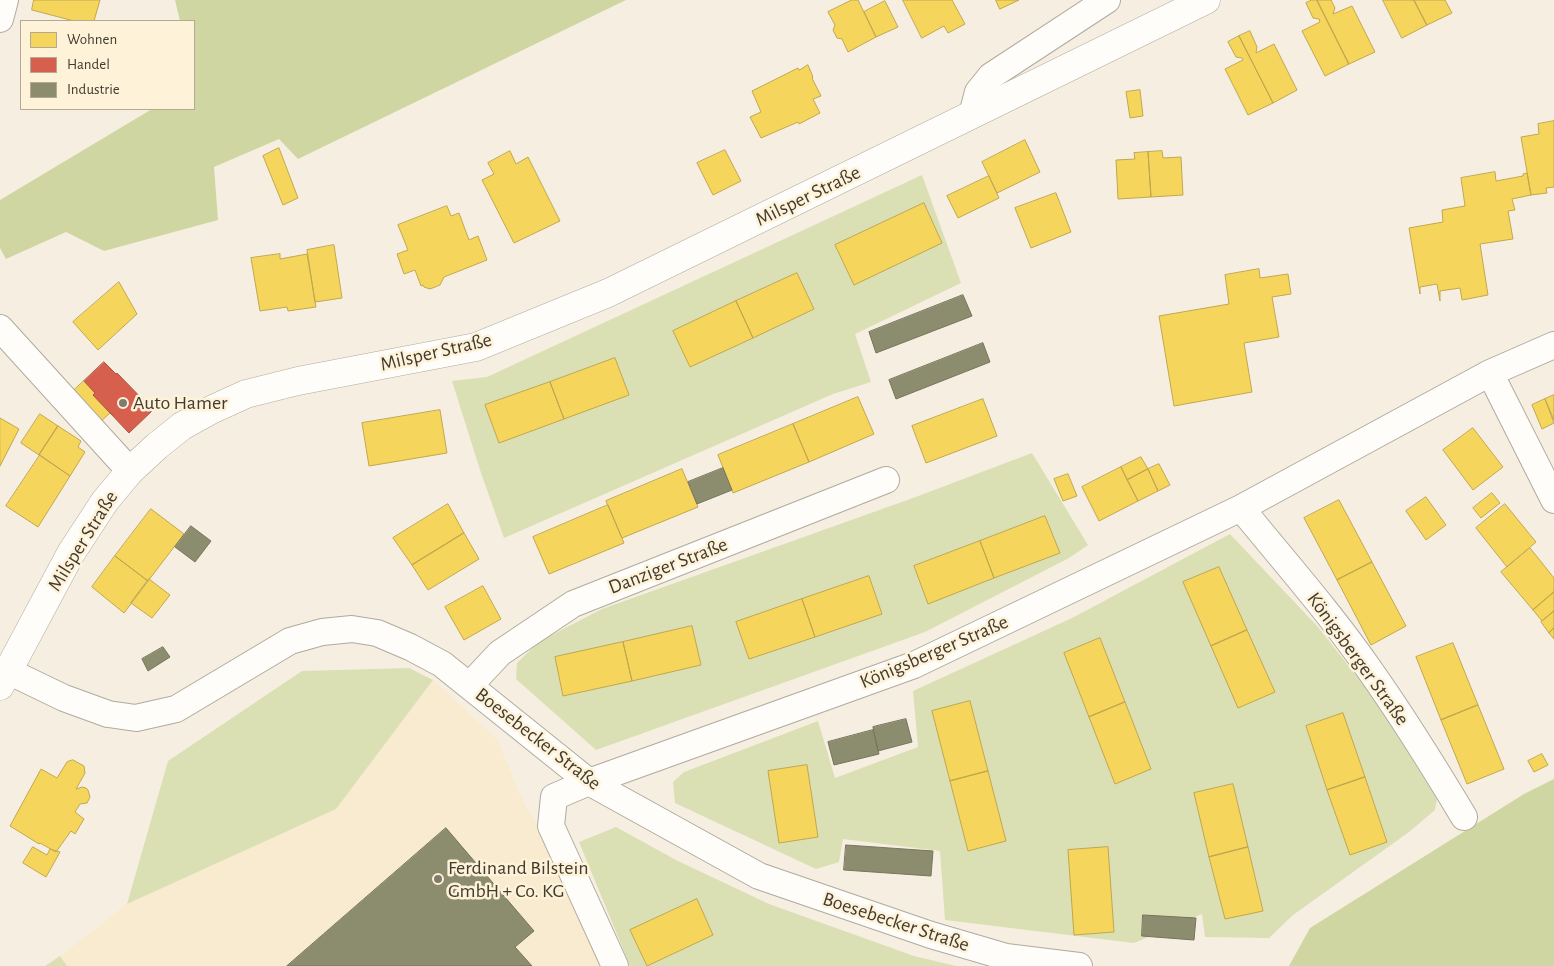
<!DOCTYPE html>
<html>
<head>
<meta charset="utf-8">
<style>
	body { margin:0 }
	#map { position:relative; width:1554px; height:966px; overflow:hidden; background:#f6efe1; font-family:"Alegreya Sans",sans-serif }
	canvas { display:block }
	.legend { position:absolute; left:20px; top:20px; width:175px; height:90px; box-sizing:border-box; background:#fef2d9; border:1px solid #b3a995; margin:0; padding:6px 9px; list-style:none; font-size:15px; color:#423c30 }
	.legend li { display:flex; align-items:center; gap:10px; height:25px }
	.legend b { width:25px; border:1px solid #b3a995 }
</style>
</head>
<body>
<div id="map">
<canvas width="1554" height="966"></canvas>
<ul class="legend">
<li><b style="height:14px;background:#f6d55c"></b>Wohnen</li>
<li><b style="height:14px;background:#d6604d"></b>Handel</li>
<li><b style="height:14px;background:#8c8c6e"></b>Industrie</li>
</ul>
</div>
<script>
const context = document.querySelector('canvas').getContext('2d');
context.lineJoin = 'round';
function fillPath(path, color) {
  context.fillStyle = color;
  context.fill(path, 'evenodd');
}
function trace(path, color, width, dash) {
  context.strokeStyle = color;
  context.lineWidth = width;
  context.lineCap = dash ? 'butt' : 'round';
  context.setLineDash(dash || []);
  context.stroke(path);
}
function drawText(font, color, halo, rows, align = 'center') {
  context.font = font + ' "Alegreya Sans",sans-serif';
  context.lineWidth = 5;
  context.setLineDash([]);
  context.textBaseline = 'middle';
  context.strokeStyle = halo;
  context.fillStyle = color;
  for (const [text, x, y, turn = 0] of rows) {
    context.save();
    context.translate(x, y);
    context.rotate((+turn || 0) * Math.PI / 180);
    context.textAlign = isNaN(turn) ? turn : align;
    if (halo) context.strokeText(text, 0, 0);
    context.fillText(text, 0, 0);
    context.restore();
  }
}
fillPath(new Path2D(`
	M433,680L498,740L519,793L579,903L605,966H67L60,956L127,904L336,809Z`), '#f8ebcf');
fillPath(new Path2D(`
	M922,175L961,283L855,334L871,382L833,394L504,538L481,473L452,381L487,377Z
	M1032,453L1088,545L1069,558L925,632L596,750L516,679L517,663L540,641L602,609L913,498Z
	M1230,534L1318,627L1374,698L1437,799L1435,810L1409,832L1293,915L1269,938L1205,937L1202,914L1134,943L945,920L940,851L843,839L839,862L816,869L675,803L673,782L684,772L818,721L835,778L918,747L913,691L1072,618Z
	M409,668L433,680L336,809L127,904L168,761L302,671Z
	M616,827L678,861L769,904L914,956L956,966H630L579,842Z
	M60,956L67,966H45Z`), '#dbdfb4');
fillPath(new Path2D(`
	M175,0H626L298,159L279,139L214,167L218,220L104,251L66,232L6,259L0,248V200L152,109H194V84L195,82L194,76V21H180Z
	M1554,779V966H1289L1310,928L1524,794Z`), '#d0d6a1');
const homes = new Path2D(`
	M34,0H100L94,21H74L32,10Z
	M852,0H858L876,37L848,52L842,39L837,38L833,30L835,25L828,12Z
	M903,0H952L965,24L948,33L944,26L922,38Z
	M996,0H1019L1000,9Z
	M1312,0H1317L1349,64L1325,76L1302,31L1320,22L1319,19L1313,18L1306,3Z
	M1317,0H1331L1335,8L1333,14L1352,6L1375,52L1349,64Z
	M1383,0H1414L1427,25L1402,38Z
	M1414,0H1445L1452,13L1427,25Z
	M885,1L898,27L876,37L864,12Z
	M1250,31L1257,47L1256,53L1274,44L1297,90L1273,103L1239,36Z
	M1239,36L1273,103L1248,115L1225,69L1243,60L1242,58L1236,57L1228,42Z
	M808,65L813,77L812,78L821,96L813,99L820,113L799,124L798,122L761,138L750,117L761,112L752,91L798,68L799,70Z
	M1140,90L1143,116L1130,118L1126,92Z
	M1554,121V187L1546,188L1547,193L1531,195L1521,137L1539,134L1538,124Z
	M1025,140L1040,172L997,193L982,162Z
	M279,148L298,198L283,205L263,156Z
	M725,150L741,181L713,195L697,163Z
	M510,151L516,164L528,157L560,221L514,243L482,180L494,174L488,163Z
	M1162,151L1163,158L1181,157L1183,195L1151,197L1148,152Z
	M1148,152L1151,197L1118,199L1116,160L1135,159L1134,153Z
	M1495,172L1496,181L1523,176V174L1527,173L1531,195L1512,199L1515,210L1508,211L1513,239L1480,244L1488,295L1462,300L1460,288L1440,291V301L1437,284L1420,287V294L1409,228L1443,222L1442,210L1465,206L1461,178Z
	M989,176L999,198L958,218L947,196Z
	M1056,193L1071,232L1031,248L1015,208Z
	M924,203L942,243L854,285L835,245Z
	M447,206L451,216L459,213L469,240L478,236L487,260L444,277L440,285L430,289L424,287L423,285L421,286L415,270L404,274L397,254L408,250L398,225Z
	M334,245L342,298L315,302L307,250Z
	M280,254V259L307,254L316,307L288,311L287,307L260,311L251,258Z
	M1259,269L1260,278L1288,274L1291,294L1272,297L1279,337L1244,343L1252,392L1174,406L1159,316L1229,304L1225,275Z
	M797,273L814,309L753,338L736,301Z
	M119,282L137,314L98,350L73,322Z
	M736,301L753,338L690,367L673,331Z
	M615,358L629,395L564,419L550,382Z
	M84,381L95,393L93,395L110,413L99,423L71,393Z
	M550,382L564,419L499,443L485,405Z
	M1554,395V420L1545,399Z
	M858,397L874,434L809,462L793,424Z
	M983,399L997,436L926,463L912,426Z
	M1545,399L1554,423L1542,429L1532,405Z
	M440,410L447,453L369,466L362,423Z
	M40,414L58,426L39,455L21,443Z
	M0,418L19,429L0,466Z
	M793,424L809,462L733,493L718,455Z
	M58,426L81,441L78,447L85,452L70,476L39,455Z
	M1473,428L1503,467L1473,490L1443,450Z
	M40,455L70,476L38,527L6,506Z
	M1141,457L1148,469L1127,480L1121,467Z
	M1159,464L1170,485L1158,491L1148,469Z
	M1121,467L1138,501L1099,521L1082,487Z
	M682,469L698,507L622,538L606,501Z
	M1148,469L1158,491L1138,501L1127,480Z
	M1068,474L1077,496L1063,501L1054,479Z
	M1492,493L1500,503L1481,518L1473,508Z
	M1426,497L1446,525L1426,540L1406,511Z
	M1339,500L1372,562L1337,580L1304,518Z
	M448,504L464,533L412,565L393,538Z
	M1505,504L1536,542L1507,567L1476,528Z
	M608,505L624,543L549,574L533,537Z
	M151,509L184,534L148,581L115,556Z
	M1045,516L1060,553L994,578L980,541Z
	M464,533L479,559L428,590L412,565Z
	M980,541L994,578L928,604L914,566Z
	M1530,548L1554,578V592L1533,610L1501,572Z
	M115,556L148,581L124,613L92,587Z
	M1372,562L1406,626L1371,645L1337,580Z
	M1219,567L1247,630L1211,646L1183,582Z
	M869,576L882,614L815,637L802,599Z
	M149,579L170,595L152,618L131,603Z
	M483,586L501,619L464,640L445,607Z
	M1554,592V611L1542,621L1533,610Z
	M802,599L815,637L749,659L736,622Z
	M1554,611V628L1549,633L1541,622Z
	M692,626L701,665L632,681L623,642Z
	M1554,628V639L1549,633Z
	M1247,630L1275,692L1238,708L1211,646Z
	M1100,638L1125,702L1089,717L1064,653Z
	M623,642L632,681L563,696L555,657Z
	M1453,643L1478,705L1441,720L1416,657Z
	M970,701L988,771L950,781L932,711Z
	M1125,702L1151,769L1115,784L1089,717Z
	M1478,705L1504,769L1467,784L1441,720Z
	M1343,713L1365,777L1327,790L1306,726Z
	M1542,754L1548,765L1534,772L1528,761Z
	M73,760L84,766L85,773L76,789L82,787L86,788L88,790L90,797L87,803L80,804L75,812L84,819L75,834L71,831L56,852L40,843L39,844L10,826L41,769L57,778L67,762Z
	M807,765L818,837L779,843L768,771Z
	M988,771L1006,841L968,851L950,781Z
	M1365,777L1387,842L1350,855L1327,790Z
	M1233,784L1248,847L1209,857L1194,793Z
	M33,847L47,855L50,849L60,852L46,877L23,863Z
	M1108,847L1114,932L1074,935L1068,850Z
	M1248,847L1263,911L1225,919L1209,857Z
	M697,899L713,935L647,966L630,930Z`);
fillPath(homes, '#f6d55c');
trace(homes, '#c0a74f', 1);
const shops = new Path2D(`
	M104,362L116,374L117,373L153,410L129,433L93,395L95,393L84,381Z`);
fillPath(shops, '#d6604d');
trace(shops, '#a54', 1);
const industry = new Path2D(`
	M963,295L972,316L876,353L869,332Z
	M983,343L990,362L896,399L889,380Z
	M723,468L732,490L697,504L688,482Z
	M191,526L211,541L195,562L175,547Z
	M163,647L170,657L148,671L142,659Z
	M906,719L912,742L878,751L873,727Z
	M873,730L879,754L834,765L828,742Z
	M446,828L534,931L515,947L532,966H287Z
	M846,845L933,851L931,876L844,870Z
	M1143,915L1196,918L1194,940L1142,936Z`);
fillPath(industry, '#8c8c6e');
trace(industry, '#76745b', 1);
const minor = new Path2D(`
	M0,19L5,0
	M972,115L978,92L991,76L1107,0
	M0,328L130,471
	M1490,373L1554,500
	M1241,508C1284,561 1330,613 1369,669C1403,717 1434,767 1464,817
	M8,671L64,698L108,714L136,718L176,709L290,641L322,632L352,629L377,633L410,647L442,664L589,782L759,876L931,935L1006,957L1079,966
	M470,685L500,653L573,604L886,480
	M615,966L551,826L554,797L589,782L914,665L1241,508L1490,373L1554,345`);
const tertiary = new Path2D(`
	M0,686L71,553L105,501L130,471L157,446L182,426L211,410L246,394L298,381L476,347L608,293L1206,0`);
trace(minor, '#b0aa9e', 28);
trace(tertiary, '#b0aa9e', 29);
trace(minor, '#fefdfa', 26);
trace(tertiary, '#fefdfa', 28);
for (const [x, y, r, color] of [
	[123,403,5,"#817b6e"],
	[438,879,5,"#817b6e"]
]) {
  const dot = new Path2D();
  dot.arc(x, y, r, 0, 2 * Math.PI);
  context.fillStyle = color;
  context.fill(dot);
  trace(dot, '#fef2d9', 2);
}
drawText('20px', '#423c30', '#fef2d9', [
	["Milsper Straße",808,196,-26],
	["Milsper Straße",436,352,-13],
	["Milsper Straße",83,541,-58],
	["Danziger Straße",668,566,-21],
	["Königsberger Straße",934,652,-23],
	["Königsberger Straße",1358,659,54],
	["Boesebecker Straße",538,739,38],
	["Boesebecker Straße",896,922,18]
]);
drawText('20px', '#423c30', '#fef2d9', [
	["Auto Hamer",133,403],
	["Ferdinand Bilstein",448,868],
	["GmbH + Co. KG",448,891]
], 'left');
</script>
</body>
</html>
